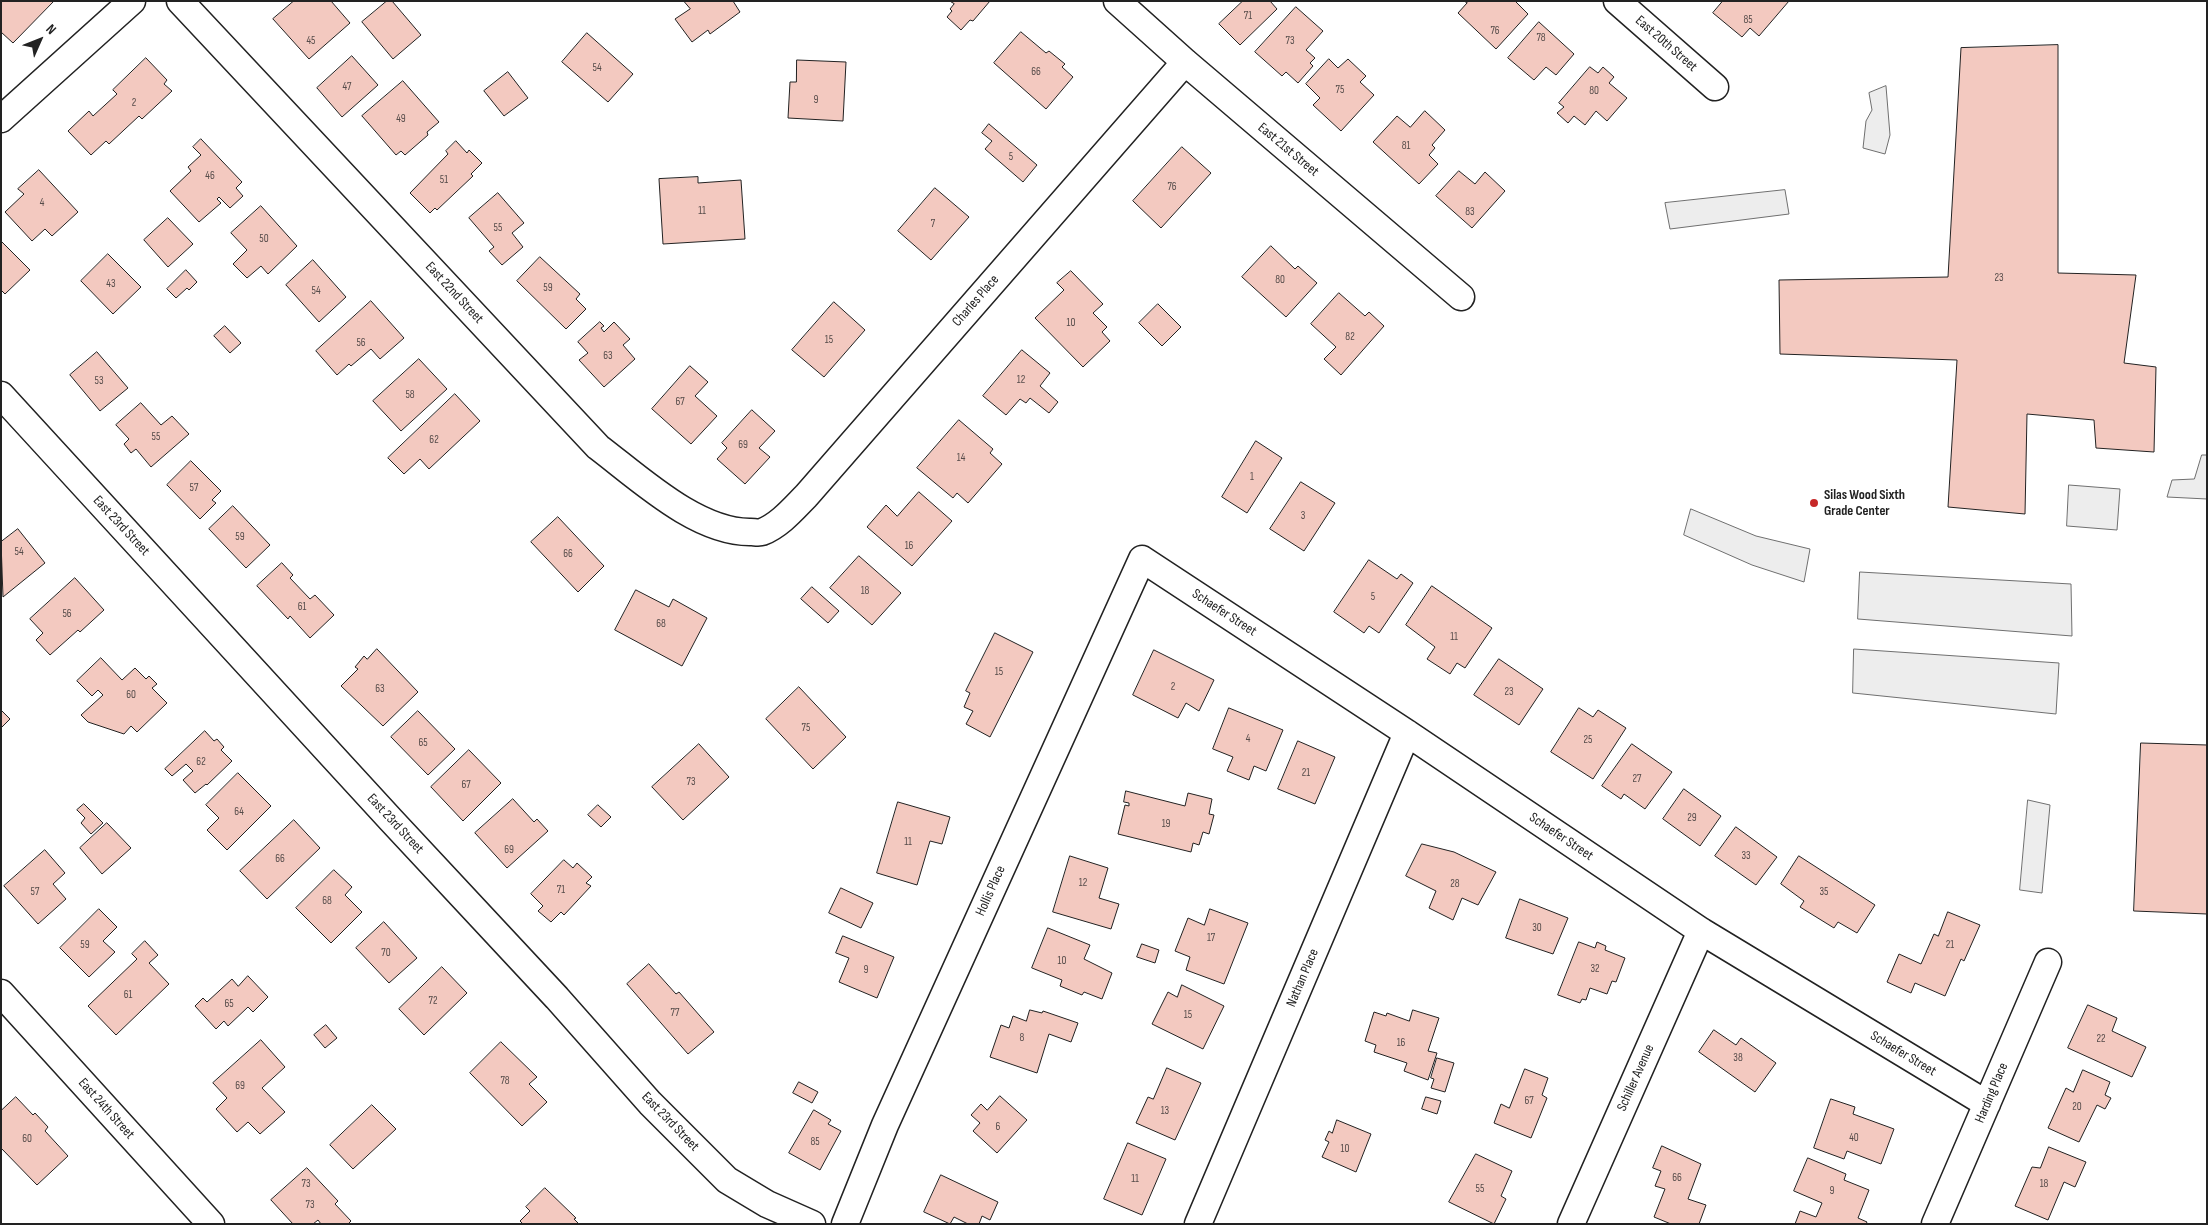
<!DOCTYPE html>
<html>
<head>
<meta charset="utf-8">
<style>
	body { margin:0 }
	#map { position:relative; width:2208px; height:1225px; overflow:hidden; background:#fff; font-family:"Sofia Sans Condensed",sans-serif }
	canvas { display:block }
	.frame { position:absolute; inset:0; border:2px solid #222; pointer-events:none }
	.north { position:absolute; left:15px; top:15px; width:50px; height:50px; -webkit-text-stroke:4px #fff; paint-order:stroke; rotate:46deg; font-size:14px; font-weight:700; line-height:20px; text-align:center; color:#222 }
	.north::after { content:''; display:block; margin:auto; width:18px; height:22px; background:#222; clip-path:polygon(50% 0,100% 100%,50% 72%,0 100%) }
</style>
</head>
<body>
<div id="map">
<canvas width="2208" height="1225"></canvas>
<div class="frame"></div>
<div class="north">N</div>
</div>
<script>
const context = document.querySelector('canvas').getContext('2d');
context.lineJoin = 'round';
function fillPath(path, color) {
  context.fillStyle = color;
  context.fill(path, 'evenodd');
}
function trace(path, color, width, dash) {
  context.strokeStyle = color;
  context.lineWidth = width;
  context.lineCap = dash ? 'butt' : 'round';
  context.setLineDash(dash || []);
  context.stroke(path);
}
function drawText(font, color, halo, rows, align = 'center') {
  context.font = font + ' "Sofia Sans Condensed",sans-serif';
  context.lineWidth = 4;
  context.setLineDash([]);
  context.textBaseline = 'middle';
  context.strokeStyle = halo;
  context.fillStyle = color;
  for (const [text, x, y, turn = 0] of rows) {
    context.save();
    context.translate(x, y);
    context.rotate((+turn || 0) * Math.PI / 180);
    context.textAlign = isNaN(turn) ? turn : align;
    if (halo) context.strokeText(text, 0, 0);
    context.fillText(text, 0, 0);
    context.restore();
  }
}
const parking = new Path2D(`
	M1886,86L1890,135L1885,154L1863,148L1866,121L1872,110L1869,93Z
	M1785,190L1789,214L1670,229L1665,203Z
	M2202,455H2207V499L2167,497L2172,480L2194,479Z
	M2069,485L2120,489L2117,530L2067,526Z
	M1691,509L1756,536L1810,549L1804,582L1752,565L1684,535Z
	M1860,572L2071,584L2072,636L1858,619Z
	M1854,649L2059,663L2056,714L1853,693Z
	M2028,800L2050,805L2042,893L2020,890Z`);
fillPath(parking, '#ededed');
trace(parking, '#6f6f6f', 1);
const building = new Path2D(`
	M1,1H54L13,43L1,32Z
	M294,1H331L350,23L309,59L273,19Z
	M387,1H392L421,35L393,59L362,22Z
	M684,1H733L740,12L710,34L708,30L692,42L675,19L690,9Z
	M950,1H990L973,21L970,20L961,30L947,17L952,11L950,9L954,4Z
	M1243,1H1270L1277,9L1240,45L1219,24Z
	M1464,1H1515L1528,14L1496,49L1458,13L1467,3Z
	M1723,1H1789L1759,36L1750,28L1742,37L1713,13Z
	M1296,7L1323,31L1306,50L1315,58L1310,63L1313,66L1298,83L1286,72L1282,76L1255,52Z
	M1539,22L1574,54L1556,75L1546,67L1534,80L1508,58Z
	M1021,32L1046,53L1049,51L1065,64L1062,67L1073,77L1046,109L994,63Z
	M587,33L633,74L608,102L562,62Z
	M2058,45V273L2136,275L2124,363L2156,367L2154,452L2096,448L2094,420L2027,414L2025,514L1948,507L1957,360L1780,354L1779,280L1948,277L1961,48Z
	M352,56L378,85L342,117L317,88Z
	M146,58L167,80L164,84L172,91L142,119L139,116L109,144L106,141L91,155L68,131L89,111L93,116L117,94L113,90Z
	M1329,59L1338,68L1348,59L1366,76L1360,82L1374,95L1341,131L1313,105L1320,98L1306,84Z
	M797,60L846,62L843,121L788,118L790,82H796Z
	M1590,67L1598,73L1603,67L1614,77L1609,83L1627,98L1607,121L1596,111L1585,125L1574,116L1568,123L1557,113L1564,107L1559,103Z
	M508,72L528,98L504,116L484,91Z
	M403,81L439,122L427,132L428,135L405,155L401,151L396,155L362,116Z
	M1425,111L1445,130L1432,145L1435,148L1429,155L1438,164L1419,184L1373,142L1397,116L1410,127Z
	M989,124L1037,165L1023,182L985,149L992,141L982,133Z
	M201,139L242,182L236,188L243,196L230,208L219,197L217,199L221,203L199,222L170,191L191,171L188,167L201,155L193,147Z
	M456,141L467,153L469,150L482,163L471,174L473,176L437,210L435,208L430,213L410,193L448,154L446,151Z
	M1182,147L1211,173L1161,228L1133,201Z
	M39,170L78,212L52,236L45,229L32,241L5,212L24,194L18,189Z
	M1459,171L1475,184L1485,172L1505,191L1472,228L1436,196Z
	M698,177V183L741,180L745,239L663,244L659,179Z
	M935,188L969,217L931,260L898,231Z
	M498,193L524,223L512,233L523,247L502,265L489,251L494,247L469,218Z
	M261,206L297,246L268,274L261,266L247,278L233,264L247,250L231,233Z
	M168,218L193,244L168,267L144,240Z
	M1,241L30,270L5,294L1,290Z
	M1271,246L1295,269L1298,266L1317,283L1286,317L1242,277Z
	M108,254L141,287L113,314L81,281Z
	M540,257L580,294L576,299L586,309L566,329L517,281Z
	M313,260L346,297L319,322L286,285Z
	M186,270L197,282L189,290L187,288L176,298L167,289Z
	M1071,271L1103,304L1093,313L1107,327L1102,332L1110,341L1083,367L1035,318L1064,290L1057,283Z
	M1339,293L1365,316L1369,312L1384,326L1341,375L1324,359L1336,347L1311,324Z
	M371,301L404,338L380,359L371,349L351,366L349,364L337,375L316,351Z
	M834,302L865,330L824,377L792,350Z
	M1158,304L1181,327L1162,346L1139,323Z
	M600,322L604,326L601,328L604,332L614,322L630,339L623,345L635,359L604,387L579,360L588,353L578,342Z
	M225,326L241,343L230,353L214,336Z
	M1022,350L1050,373L1040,386L1058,402L1049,413L1030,398L1026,403L1020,399L1006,415L983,396Z
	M97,352L128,388L100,411L70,375Z
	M419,359L447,389L401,431L373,401Z
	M690,366L708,382L695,396L717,416L691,444L652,409Z
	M455,394L480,421L429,469L420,459L404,474L388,458Z
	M141,403L161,425L172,416L189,434L151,467L136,449L131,453L124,444L129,439L116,425Z
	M752,410L775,431L759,448L770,457L745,484L717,459L727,448L722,443Z
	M959,420L993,449L990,453L1002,464L968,503L957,493L953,498L917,468Z
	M1256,441L1282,458L1247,513L1222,497Z
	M191,461L221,491L212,500L216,503L200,519L167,485Z
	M1301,482L1335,503L1304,551L1270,529Z
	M919,492L952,521L912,566L867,527L886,505L897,516Z
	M233,506L270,545L246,568L209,529Z
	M558,517L604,566L578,592L531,542Z
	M18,529L45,563L3,597L1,542Z
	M859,556L901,593L872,625L830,588Z
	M1369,560L1397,579L1401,574L1413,583L1379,633L1369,626L1364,633L1334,612Z
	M282,563L293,575L290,578L310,599L315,595L334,615L310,638L290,616L288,619L257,586Z
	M75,578L104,610L80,632L78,630L50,655L36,640L43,633L30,619Z
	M1432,586L1492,628L1465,668L1457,663L1450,674L1427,659L1435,647L1406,625Z
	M812,587L839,611L828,623L801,599Z
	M636,590L669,607L673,599L707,618L682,666L615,630Z
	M995,633L1033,652L990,737L966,724L973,711L964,707L970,693L966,691Z
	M377,649L418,692L383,726L341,686L358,669L355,667L364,656L367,659Z
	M1154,650L1214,680L1199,711L1186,703L1178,718L1133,695Z
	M101,658L122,680L135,668L146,679L149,676L157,684L152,688L167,703L137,732L131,726L124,734L88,722L81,715L103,695L98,690L92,696L77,681Z
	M1499,659L1543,689L1519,725L1474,695Z
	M799,687L846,737L813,769L766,719Z
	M1229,708L1283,730L1266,771L1254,766L1249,780L1227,771L1233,757L1213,749Z
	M1579,708L1593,717L1598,710L1626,728L1593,779L1551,752Z
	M1,710L10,719L1,728Z
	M418,711L455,749L428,775L391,737Z
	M205,731L214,741L217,739L224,747L221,750L232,761L207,785L206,784L195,793L183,780L193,771L186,764L172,776L165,769Z
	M1298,741L1335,757L1315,804L1278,789Z
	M2141,743L2207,745V914L2134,911Z
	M699,744L729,777L683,820L652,787Z
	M1632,744L1672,772L1645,809L1624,794L1621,799L1602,786Z
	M469,750L501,783L463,821L431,787Z
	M238,773L271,806L227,850L207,830L219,818L206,805Z
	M1684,789L1721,816L1700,846L1663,819Z
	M1126,791L1185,806L1188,793L1212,799L1209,814L1214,815L1209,834L1203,832L1199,845L1193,843L1191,852L1118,834L1125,805L1129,806V803L1124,802Z
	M513,799L534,822L537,819L548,831L507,868L475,833Z
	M898,802L950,817L942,844L930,841L917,885L877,873Z
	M84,804L103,823L91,834L81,823L85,818L77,810Z
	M598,805L611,817L601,827L588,815Z
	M294,820L320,848L267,899L240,871Z
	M107,823L131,848L102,874L80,848Z
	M1736,827L1777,857L1756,885L1715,856Z
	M1422,844L1454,852L1496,872L1478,905L1462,898L1453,920L1429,908L1436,891L1406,876Z
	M45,850L65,873L53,884L66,899L38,924L4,886Z
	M1070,856L1108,868L1099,898L1119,904L1111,929L1053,912Z
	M1799,856L1875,905L1857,933L1838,922L1834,928L1800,907L1804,901L1781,884Z
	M564,860L573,868L577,863L592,877L586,883L591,886L564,915L561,912L551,922L538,911L543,906L531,894Z
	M334,870L352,887L345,895L362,912L331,943L296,908Z
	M841,888L873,903L861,928L829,913Z
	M1520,899L1568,918L1553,954L1506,938Z
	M99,909L117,927L103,941L115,952L89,977L60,948Z
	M1210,909L1248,923L1224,984L1186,970L1190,957L1175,951L1188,918L1204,925Z
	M1948,912L1980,925L1964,961L1961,959L1945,996L1915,983L1911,993L1887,982L1899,954L1921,964L1934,934L1938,936Z
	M384,922L417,958L389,983L356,948Z
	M1048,928L1090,945L1084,959L1112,973L1102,999L1084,992L1082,995L1060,986L1062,980L1032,968Z
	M843,936L894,957L877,998L839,982L849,958L836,953Z
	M145,941L158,955L149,963L169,984L116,1035L88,1006L137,959L132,954Z
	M1579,942L1595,948L1597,942L1606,946L1605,950L1625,958L1616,982L1612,981L1607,994L1590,988L1586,1000L1582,999L1580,1003L1558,995Z
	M1142,944L1159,950L1155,963L1137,957Z
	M649,964L676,994L679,992L714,1032L688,1054L627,984Z
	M442,967L467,993L424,1035L399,1009Z
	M248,976L268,997L253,1012L248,1007L228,1026L224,1021L216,1029L195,1006L203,998L207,1002L232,979L238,986Z
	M1182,985L1224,1006L1203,1049L1152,1024L1168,992L1177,997Z
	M2088,1005L2117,1018L2112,1031L2146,1047L2132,1077L2068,1048Z
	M1030,1010L1042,1013L1043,1011L1078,1023L1071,1042L1049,1034L1037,1073L990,1057L1001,1025L1009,1028L1013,1016L1026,1021Z
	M1413,1010L1439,1018L1428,1051L1437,1053L1428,1080L1404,1071L1407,1063L1374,1052L1376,1045L1365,1041L1374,1012L1386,1016L1387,1013L1409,1021Z
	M326,1025L337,1038L325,1048L314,1035Z
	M1714,1030L1736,1045L1741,1038L1776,1063L1755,1092L1699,1052Z
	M261,1040L285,1067L262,1088L285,1112L260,1134L248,1122L237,1132L216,1109L227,1098L213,1083Z
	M501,1042L537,1077L529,1084L547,1102L522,1126L470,1073Z
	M1437,1058L1454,1063L1445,1092L1431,1088L1434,1079L1431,1078Z
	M1167,1068L1201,1083L1175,1140L1136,1123L1148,1097L1153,1099Z
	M1525,1069L1548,1078L1542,1095L1547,1098L1531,1138L1494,1123L1501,1104L1509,1108Z
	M2083,1070L2110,1082L2105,1095L2111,1098L2105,1109L2097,1105L2079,1142L2048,1128L2066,1088L2073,1092Z
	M799,1082L818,1092L812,1103L793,1093Z
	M1000,1096L1027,1120L997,1153L973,1131L980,1123L971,1115L981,1104L987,1110Z
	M16,1097L33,1115L35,1113L48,1127L45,1131L68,1156L37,1185L1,1148V1111Z
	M1426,1097L1441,1101L1437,1114L1422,1109Z
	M1831,1099L1855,1107L1853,1114L1894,1129L1881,1164L1847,1151L1844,1159L1814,1148Z
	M372,1105L396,1129L353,1169L330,1145Z
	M814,1110L831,1120L828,1124L841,1131L820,1170L789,1153Z
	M1337,1120L1371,1134L1356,1172L1322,1157L1329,1142L1325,1140L1329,1131L1332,1133Z
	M1128,1143L1166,1159L1142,1215L1104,1199Z
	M1662,1146L1701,1164L1688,1199L1706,1205L1699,1224H1671L1654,1217L1665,1189L1655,1186L1661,1171L1653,1168Z
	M2049,1147L2086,1162L2075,1187L2064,1182L2048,1220L2015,1206L2032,1167L2040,1168Z
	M1476,1154L1512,1171L1501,1196L1506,1199L1494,1224L1449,1202Z
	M1808,1158L1846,1174L1844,1180L1869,1190L1858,1218L1867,1222L1866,1224H1795L1800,1211L1816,1217L1822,1203L1794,1191Z
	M307,1168L338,1201L335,1204L351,1221L348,1224H321L318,1220L313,1224H293L271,1200Z
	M941,1175L998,1202L990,1220L982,1216L979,1224H968L954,1217L950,1224L924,1212Z
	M545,1188L576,1218L574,1219L579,1224H523L520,1221L530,1211L526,1207Z`);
fillPath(building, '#f3c9c0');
trace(building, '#222', 1);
const minor = new Path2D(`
	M180,1L598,447C639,478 697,533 751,532C754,532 759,533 762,532C780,525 794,508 806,496L1185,62
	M1117,1L1185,62L1461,297
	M1617,1L1715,87
	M1,119L132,1
	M1,395L391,820L557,998L650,1103L727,1180L767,1204L812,1224
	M1,993L211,1224
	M845,1224L885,1125L1142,559L1407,733L1701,931L1987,1104
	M1198,1224L1407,733
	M1571,1224L1701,931
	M1935,1224L2048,962`);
trace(minor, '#222', 29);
trace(minor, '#fff', 26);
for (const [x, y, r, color] of [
	[1814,503,5,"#c62828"]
]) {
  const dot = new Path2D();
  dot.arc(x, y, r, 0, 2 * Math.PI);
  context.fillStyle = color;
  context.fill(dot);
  trace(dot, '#fff', 2);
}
drawText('11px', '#564c4a', null, [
	["71",1248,16],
	["85",1748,20],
	["76",1495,31],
	["78",1541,38],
	["45",311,41],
	["73",1290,41],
	["54",597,68],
	["66",1036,72],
	["47",347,87],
	["75",1340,90],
	["80",1594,91],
	["9",816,100],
	["2",134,103],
	["49",401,119],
	["81",1406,146],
	["5",1011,157],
	["46",210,176],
	["51",444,180],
	["76",1172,187],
	["4",42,203],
	["11",702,211],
	["83",1470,212],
	["7",933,224],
	["55",498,228],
	["50",264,239],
	["23",1999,278],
	["80",1280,280],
	["43",111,284],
	["59",548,288],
	["54",316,291],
	["10",1071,323],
	["82",1350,337],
	["15",829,340],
	["56",361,343],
	["63",608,356],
	["12",1021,380],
	["53",99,381],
	["58",410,395],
	["67",680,402],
	["55",156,437],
	["62",434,440],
	["69",743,445],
	["14",961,458],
	["1",1252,477],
	["57",194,488],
	["3",1303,516],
	["59",240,537],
	["16",909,546],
	["54",19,552],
	["66",568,554],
	["18",865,591],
	["5",1373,597],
	["61",302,607],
	["56",67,614],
	["68",661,624],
	["11",1454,637],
	["15",999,672],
	["2",1173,687],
	["63",380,689],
	["23",1509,692],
	["60",131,695],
	["75",806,728],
	["4",1248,739],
	["25",1588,740],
	["65",423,743],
	["62",201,762],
	["21",1306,773],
	["27",1637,779],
	["73",691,782],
	["67",466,785],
	["64",239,812],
	["29",1692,818],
	["19",1166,824],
	["11",908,842],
	["69",509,850],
	["33",1746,856],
	["66",280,859],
	["12",1083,883],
	["28",1455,884],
	["71",561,890],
	["57",35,892],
	["35",1824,892],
	["68",327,901],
	["30",1537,928],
	["17",1211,938],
	["59",85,945],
	["21",1950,945],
	["70",386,953],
	["10",1062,961],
	["32",1595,969],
	["9",866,970],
	["61",128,995],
	["72",433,1001],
	["65",229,1004],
	["77",675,1013],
	["15",1188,1015],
	["8",1022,1038],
	["22",2101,1039],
	["16",1401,1043],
	["38",1738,1058],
	["78",505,1081],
	["69",240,1086],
	["67",1529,1101],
	["20",2077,1107],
	["13",1165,1111],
	["6",998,1127],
	["40",1854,1138],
	["60",27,1139],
	["85",815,1142],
	["10",1345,1149],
	["66",1677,1178],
	["11",1135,1179],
	["73",306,1184],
	["18",2044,1184],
	["55",1480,1189],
	["9",1832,1191],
	["73",310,1205]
]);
drawText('14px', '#222', '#fff', [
	["East 20th Street",1666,44,41],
	["East 21st Street",1288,150,40],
	["East 22nd Street",454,293,47],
	["Charles Place",976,301,-49],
	["East 23rd Street",121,526,47],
	["Schaefer Street",1224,613,33],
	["East 23rd Street",395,824,47],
	["Schaefer Street",1561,837,34],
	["Hollis Place",991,891,-66],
	["Nathan Place",1303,978,-67],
	["Schaefer Street",1903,1054,31],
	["Schiller Avenue",1636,1078,-66],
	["Harding Place",1992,1093,-67],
	["East 24th Street",106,1109,48],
	["East 23rd Street",670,1122,46]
]);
drawText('bold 14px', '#222', '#fff', [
	["Silas Wood Sixth",1824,495],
	["Grade Center",1824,511]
], 'left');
</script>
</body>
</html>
